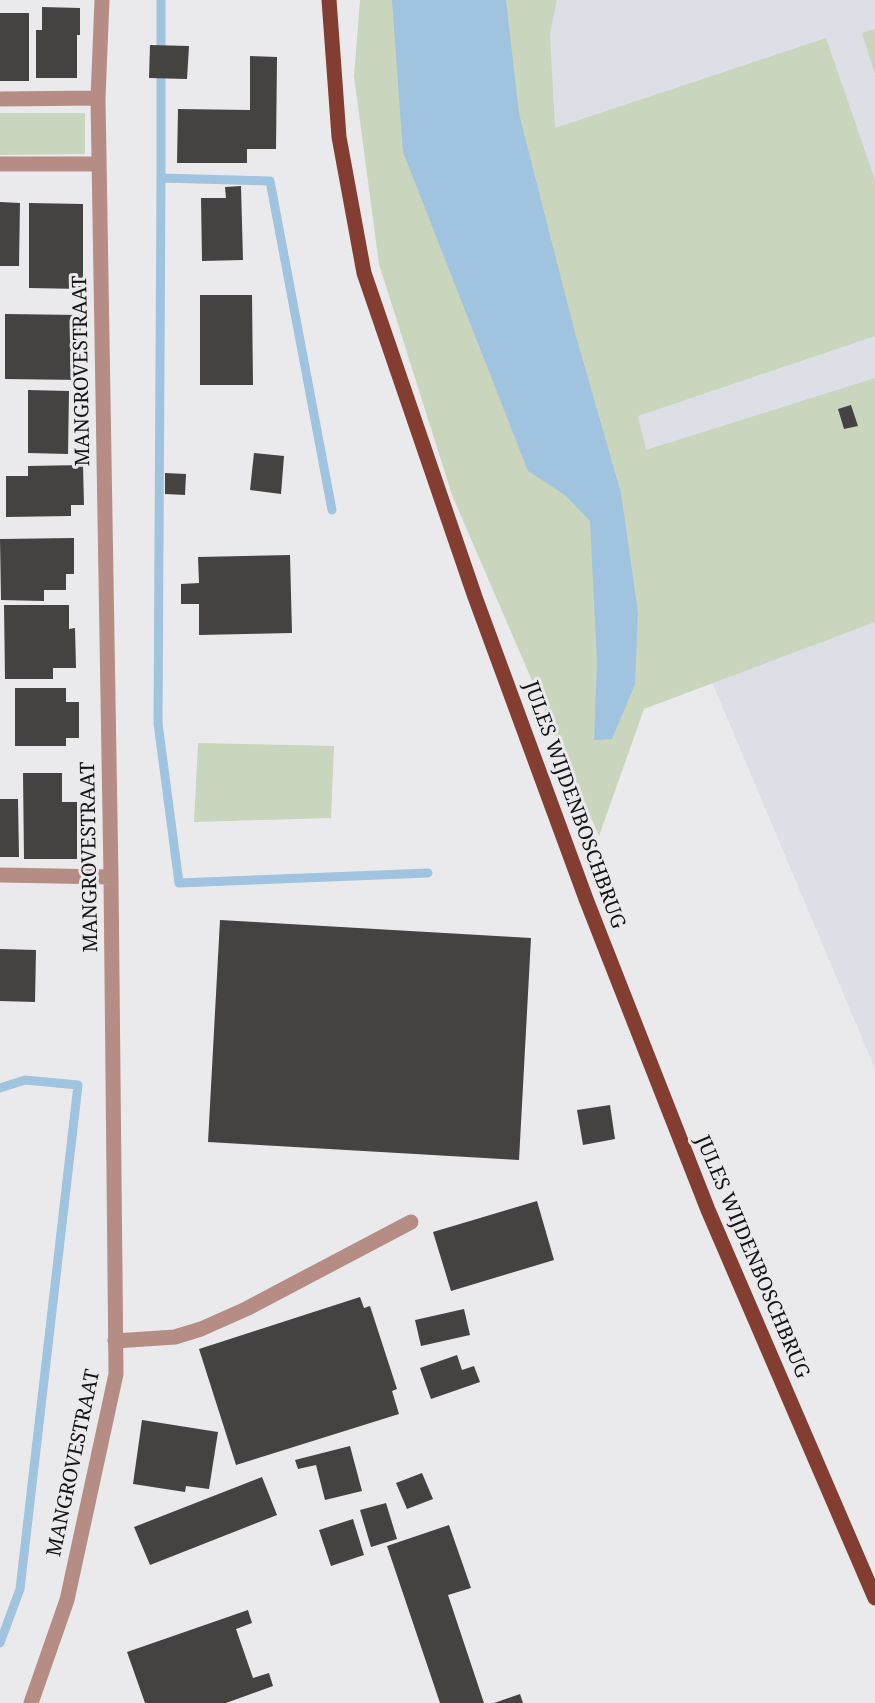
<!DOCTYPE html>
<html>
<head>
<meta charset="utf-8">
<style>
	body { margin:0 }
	canvas { display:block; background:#eaeaec }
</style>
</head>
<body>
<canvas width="875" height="1703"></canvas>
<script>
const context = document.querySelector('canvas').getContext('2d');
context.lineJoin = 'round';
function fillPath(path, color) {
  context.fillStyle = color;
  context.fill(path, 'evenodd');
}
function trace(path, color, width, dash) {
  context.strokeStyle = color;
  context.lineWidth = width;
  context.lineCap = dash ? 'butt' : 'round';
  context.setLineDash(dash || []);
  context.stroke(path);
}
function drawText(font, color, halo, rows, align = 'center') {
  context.font = font + ' "Noto Serif",serif';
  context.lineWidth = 6;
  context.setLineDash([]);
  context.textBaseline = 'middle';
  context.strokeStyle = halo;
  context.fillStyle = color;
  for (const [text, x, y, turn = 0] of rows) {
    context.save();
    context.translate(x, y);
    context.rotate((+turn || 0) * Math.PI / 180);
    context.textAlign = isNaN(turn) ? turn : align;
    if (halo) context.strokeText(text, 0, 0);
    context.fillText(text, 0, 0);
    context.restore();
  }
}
fillPath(new Path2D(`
	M557,0H875V1069L712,682L645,450L638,415L554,129L550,34Z`), '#dedee7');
fillPath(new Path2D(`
	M360,0H557L550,34L555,128L826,38L875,180V336L638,416L646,450L875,378V622L644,709L599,836L452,495L379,264L354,76Z
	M875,29V74L862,33Z
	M0,113H85V154L0,155Z
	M198,743L334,746L331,818L194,822Z`), '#c9d5bc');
fillPath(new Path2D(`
	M392,0H506L519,114L575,333L621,493L638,613L635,684L612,739L594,740L597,662L590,521L565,495L528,471L403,152Z`), '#a0c3df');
trace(new Path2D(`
	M161,0V178
	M332,510L270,181L161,178L158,723L179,883L428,873
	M0,1088L25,1080L78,1085L20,1589L0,1643`), '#a0c3df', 9);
fillPath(new Path2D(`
	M42,7L80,8V35H77V78H36V30H42Z
	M0,13H29V81H0Z
	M150,45L189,46L187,79L149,78Z
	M250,56L277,57L276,149H247V163H177L178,109L250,110Z
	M241,186L243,260L202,261L201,198H226L225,187Z
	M0,202L20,203L19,266H0Z
	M29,203L83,204V289L29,288Z
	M200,295H252L253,385H200Z
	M5,314L81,315L80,380L5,379Z
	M28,390L69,391L68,454L28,453Z
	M851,405L858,426L844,429L838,409Z
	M254,453L284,456L281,494L250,490Z
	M83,465L84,505H71V516L6,517V476H28V466Z
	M165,473L186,474L185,495L165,494Z
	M74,538V574H66V590H44V601L1,600L0,539Z
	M290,555L292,633L199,635V604H181V584L199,583L198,557Z
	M4,605H69V629L75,628L76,668H53V679H5Z
	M15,688H66V702H79V738H66V746H15Z
	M23,773H62V802H77V859H24Z
	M0,799H18L19,857H0Z
	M220,920L531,938L519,1160L208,1142Z
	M0,949L36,950L35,1002L0,1001Z
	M610,1105L615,1139L583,1145L577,1110Z
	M537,1201L554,1260L451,1291L433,1232Z
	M360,1297L364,1308L370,1306L397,1389L392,1391L399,1414L236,1465L199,1349Z
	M464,1309L470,1335L421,1346L415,1320Z
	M457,1355L462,1370L474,1366L480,1382L431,1399L420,1368Z
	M142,1420L218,1432L209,1489L186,1486L185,1492L133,1484Z
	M350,1446L362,1491L325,1500L316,1465L298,1469L295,1460Z
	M422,1473L433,1499L407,1509L396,1483Z
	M262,1477L277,1515L150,1565L134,1527Z
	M386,1503L397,1539L371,1547L360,1510Z
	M353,1519L364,1555L331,1566L319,1530Z
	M449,1525L471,1588L448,1595L484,1703H440L387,1546Z
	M248,1610L252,1623L236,1629L253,1678L269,1673L273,1686L226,1703H145L127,1652Z
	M520,1694L523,1703H494Z`), '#444341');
trace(new Path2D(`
	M115,1341L175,1337L201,1329L246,1309L411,1222`), '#b68d84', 15);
trace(new Path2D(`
	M0,99L98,98
	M0,164H99
	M0,875L111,877
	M31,1703L67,1600L116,1374L111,877L98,98L102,0`), '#b68d84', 15);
trace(new Path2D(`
	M329,0L339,137L364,273L475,597L586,899L708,1210L875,1598`), '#833e31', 15);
drawText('20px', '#141415', '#eaeaec', [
	["MANGROVESTRAAT",82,371,-91],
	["JULES WIJDENBOSCHBRUG",574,805,70],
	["MANGROVESTRAAT",90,857,-91],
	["JULES WIJDENBOSCHBRUG",752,1257,67],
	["MANGROVESTRAAT",74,1463,-78]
]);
</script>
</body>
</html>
